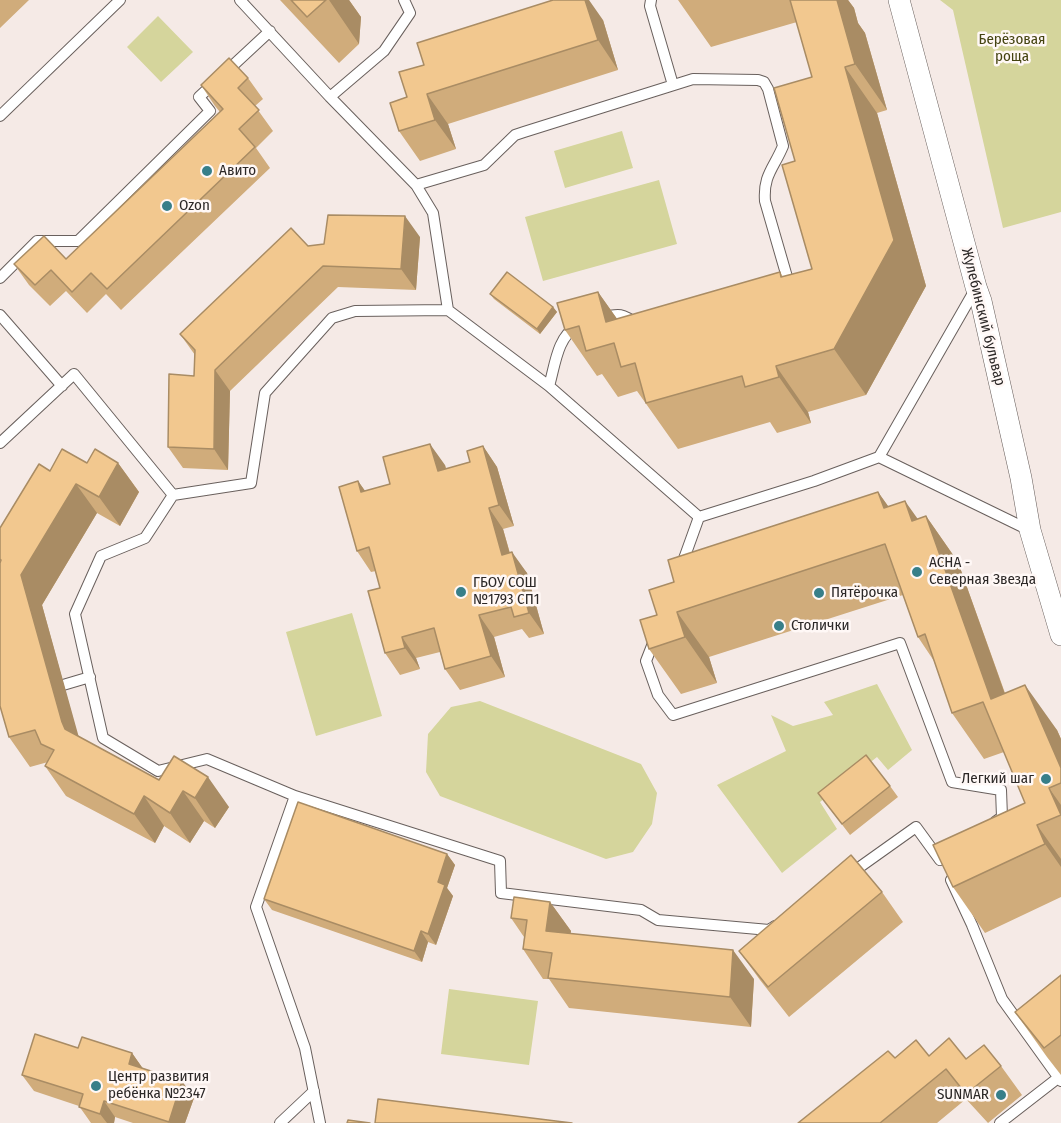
<!DOCTYPE html>
<html>
<head>
<meta charset="utf-8">
<style>
	body { margin:0 }
	canvas { display:block; background:#f5eae6 }
</style>
</head>
<body>
<canvas width="1061" height="1123"></canvas>
<script>
const context = document.querySelector('canvas').getContext('2d');
context.lineJoin = 'round';
function fillPath(path, color) {
  context.fillStyle = color;
  context.fill(path, 'evenodd');
}
function trace(path, color, width, dash) {
  context.strokeStyle = color;
  context.lineWidth = width;
  context.lineCap = dash ? 'butt' : 'round';
  context.setLineDash(dash || []);
  context.stroke(path);
}
function drawText(font, color, halo, rows, align = 'center') {
  context.font = font + ' "Fira Sans Condensed",sans-serif';
  context.lineWidth = 5;
  context.setLineDash([]);
  context.textBaseline = 'middle';
  context.strokeStyle = halo;
  context.fillStyle = color;
  for (const [text, x, y, turn = 0] of rows) {
    context.save();
    context.translate(x, y);
    context.rotate((+turn || 0) * Math.PI / 180);
    context.textAlign = isNaN(turn) ? turn : align;
    if (halo) context.strokeText(text, 0, 0);
    context.fillText(text, 0, 0);
    context.restore();
  }
}
fillPath(new Path2D(`
	M940,0H1061V212L1003,228L953,10Z
	M158,16L193,52L161,82L127,47Z
	M622,131L633,168L565,188L554,151Z
	M659,180L677,244L543,281L525,217Z
	M352,613L382,716L316,736L286,632Z
	M877,684L912,750L888,770L877,757L820,802L837,829L782,873L717,785L786,751L771,715L793,726L833,715L824,702Z
	M480,701L641,764L657,793L652,824L633,852L606,859L440,796L426,772L428,734L451,707Z
	M449,989L538,1001L529,1065L441,1054Z`), '#d5d59c');
const lane = new Path2D(`
	M240,0L330,97
	M404,0L410,13L384,51L330,97L416,185L433,213L448,310L549,386L699,517L814,481L879,457L1029,530
	M651,0L650,6L673,85
	M0,116L120,0
	M416,185L484,165L515,135L524,132L693,79L758,80L764,82L768,89L783,146C774,168 763,175 765,201L787,277L785,290
	M0,278L37,241H78L210,111L199,97L270,31
	M0,315L62,386
	M600,318C619,313 623,313 638,325
	M549,386C555,366 557,337 577,326
	M0,443L74,374L173,495L251,483L265,393L332,318L355,311L448,310
	M879,457L976,288
	M173,495L145,538L101,556L75,614L103,738L158,771L207,759L295,796
	M681,567L699,517
	M655,638L646,661L658,695L673,715L900,643L952,782L1001,790L1002,817L995,822
	M63,685L90,677
	M850,874L916,827L940,860L948,855
	M951,880L972,925L1002,999L1061,1081
	M280,1123L314,1091
	M320,1123L305,1048L256,907L295,796L500,861L501,893L641,910L658,920L769,930L775,926
	M1000,1123L1058,1078`);
const street = new Path2D(`
	M899,0L976,287L981,301L1021,478L1030,530L1061,635`);
trace(lane, '#69605d', 12);
trace(street, '#69605d', 22);
trace(lane, '#fff', 10);
trace(street, '#fff', 21);
fillPath(new Path2D(`
	M0,0H29L0,28Z
	M280,0H349L361,17L359,44L339,63Z
	M678,0H848L854,8L858,23L865,33L887,110L877,113L926,286L866,395L808,412L811,423L777,433L770,422L678,449L637,391L618,397L602,374L597,376L565,330L598,292L617,319L780,272L783,277L812,269V77L797,22L711,47Z
	M603,20L618,70L448,124L456,149L420,161L399,131L407,97Z
	M248,78L263,99L255,106L273,131L256,148L270,168L121,310L106,294L87,313L66,291L50,306L29,285L14,264L66,259L220,112L215,106L201,85Z
	M420,237L416,290L338,287L230,391L228,470L183,468L168,447L194,376L195,355L180,334L308,246Z
	M490,294L553,307L557,312L540,334L494,299Z
	M483,446L497,467L514,526L503,529L510,553L527,573L544,634L529,638L522,629L494,637L505,677L460,690L445,669L440,652L416,658L420,669L400,675L385,653L380,588L376,571L371,572L357,551L358,481L365,491L390,484L445,465L446,469L470,462Z
	M118,463L139,492L120,526L97,513L42,605L78,737L159,780L229,807L215,828L204,821L190,843L164,826L155,843L66,796L45,766L48,762L30,767L9,737L0,706V528L50,471Z
	M878,492L888,506L918,519L926,516L958,562L1005,693L1057,730L1061,739V897L985,933L953,887L1025,803L1004,752L984,759L952,713L934,661L918,637L903,595L709,657L717,683L681,694L649,649L657,615L674,582Z
	M890,786L898,797L850,835L818,793Z
	M447,854L455,865L447,888L453,896L436,945L428,942L422,962L272,910L264,899Z
	M882,892L903,922L789,1017L760,980L739,951Z
	M550,902L571,931L570,934L754,979L751,1027L569,1008L549,979H543L523,949L524,937L511,918Z
	M1061,975V1075L1047,1057L1015,1012Z
	M78,1048L132,1053L143,1069L194,1098L185,1123H133L115,1117L114,1123H91L79,1106L34,1091L22,1075Z
	M929,1056L966,1059L1001,1066L1022,1095L988,1123L966,1099L937,1123H798L895,1058Z`), '#d0ac7b');
fillPath(new Path2D(`
	M329,0H349L361,17L359,44Z
	M585,0H589L603,20L618,70L598,40Z
	M837,0H848L854,8L858,23L865,33L887,110L855,64Z
	M845,67L877,113L926,286L866,395L834,349Z
	M427,94L448,124L456,149L435,120Z
	M405,216L420,237L416,290L401,269Z
	M598,292L630,337L606,322Z
	M553,307L557,312L540,334L537,329Z
	M776,366L808,412L811,423L779,377Z
	M215,370L230,391L228,470L214,449Z
	M430,444L445,465L452,492L438,471Z
	M483,446L497,467L514,526L499,505Z
	M118,463L139,492L120,526L99,497Z
	M358,481L373,502L361,492Z
	M76,484L97,513L42,605L83,752L65,729L62,722L21,575Z
	M878,492L910,537L884,508Z
	M905,501L937,546L912,521Z
	M489,508L503,529L516,576L502,555Z
	M926,516L958,562L1023,745L991,699Z
	M512,552L527,573L544,634L529,613Z
	M677,612L709,657L717,683L685,637Z
	M479,615L494,637L505,677L491,656Z
	M402,637L416,658L420,669L405,648Z
	M1025,685L1057,730L1061,739V768Z
	M208,777L229,807L215,828L195,798Z
	M1049,788L1061,805V815Z
	M183,791L204,821L190,843L170,813Z
	M144,796L164,826L155,843L134,814Z
	M1037,825L1061,859V867L1045,844Z
	M447,854L455,865L447,888L453,896L436,945L428,934L438,882Z
	M550,902L571,931L567,961L546,931Z
	M421,931L428,942L422,962L414,951Z
	M733,950L754,979L751,1027L730,997Z
	M132,1053L144,1070L129,1064Z
	M182,1081L194,1098L185,1123H170L169,1122Z
	M104,1101L115,1117L114,1123H107L100,1114Z`), '#a98c64');
const building = new Path2D(`
	M291,0H326L307,17Z
	M553,0H585L598,40L427,94L435,120L399,131L390,103L407,97L399,72L424,65L417,43Z
	M790,0H837L855,64L845,67L894,240L834,349L776,366L779,377L745,387L742,376L646,403L635,363L621,367L614,343L586,351L579,326L565,330L557,303L598,292L606,322L780,272L781,277L812,269L782,165L795,161L774,88L812,77Z
	M229,58L248,78L238,88L259,110L239,129L255,147L107,289L91,273L72,292L51,270L35,285L14,264L44,236L66,259L223,109L201,85Z
	M328,215L405,216L401,269L323,266L215,370L214,449L168,447L169,374L194,376L195,350L180,334L291,228L308,246L324,244Z
	M507,272L553,307L537,329L490,294Z
	M430,444L438,471L470,462L467,451L483,446L499,505L489,508L502,555L512,552L529,613L514,617L511,607L479,615L491,656L445,669L434,628L402,637L405,648L385,653L368,591L380,588L369,547L357,551L339,487L358,481L361,492L390,484L383,457Z
	M62,449L87,463L95,449L118,463L99,497L76,484L21,575L62,722L65,729L159,780L174,756L208,777L195,798L183,791L170,813L144,796L134,814L45,766L54,750L41,744L35,730L9,737L0,706V563L1,560L0,559V528L39,464L50,471Z
	M878,492L884,508L905,501L912,521L926,516L991,699L1025,685L1061,768V783L1049,788L1061,815L1037,825L1045,844L953,887L933,845L1025,803L983,702L952,713L925,634L918,637L885,544L677,612L685,637L649,649L640,620L657,615L649,590L674,582L668,560Z
	M866,755L890,786L842,824L818,793Z
	M298,802L447,854L438,882L445,885L428,934L421,931L414,951L264,899Z
	M851,855L882,892L768,987L739,951Z
	M514,897L550,902L546,931L733,950L730,997L548,978L552,953L523,949L527,920L511,918Z
	M1061,975V1035L1044,1048L1015,1012Z
	M35,1034L78,1048L82,1037L132,1053L129,1064L182,1081L169,1122L104,1101L100,1114L79,1107L83,1094L22,1075Z
	M949,1038L966,1059L984,1045L1001,1066L966,1094L946,1069L880,1123H798L888,1051L895,1058L916,1040L929,1056Z
	M378,1099L572,1123H375Z
	M348,1120L370,1123H347Z`);
fillPath(building, '#f2c88f');
trace(building, '#a98c64', 1.5);
for (const [x, y, r, color] of [
	[207,171,6,"#387f89"],
	[167,206,6,"#387f89"],
	[917,572,6,"#387f89"],
	[461,592,6,"#387f89"],
	[819,593,6,"#387f89"],
	[779,626,6,"#387f89"],
	[1046,779,6,"#387f89"],
	[96,1086,6,"#387f89"],
	[1001,1095,6,"#387f89"]
]) {
  const dot = new Path2D();
  dot.arc(x, y, r, 0, 2 * Math.PI);
  context.fillStyle = color;
  context.fill(dot);
  trace(dot, '#fff8f6', 2);
}
drawText('15px', '#444310', '#fff8f6', [
	["Берёзовая",1012,40],
	["роща",1012,57]
]);
drawText('15px', '#2c2827', '#fff8f6', [
	["Авито",219,171],
	["Ozon",179,206],
	["АСНА -",929,563],
	["Северная Звезда",929,580],
	["ГБОУ СОШ",473,583],
	["№1793 СП1",473,600],
	["Пятёрочка",831,593],
	["Столички",791,626],
	["Легкий шаг",1034,779,"right"],
	["Центр развития",108,1077],
	["ребёнка №2347",108,1094],
	["SUNMAR",989,1095,"right"]
], 'left');
drawText('15px', '#2c2827', '#fff8f6', [
	["Жулебинский бульвар",983,317,76]
]);
</script>
</body>
</html>
